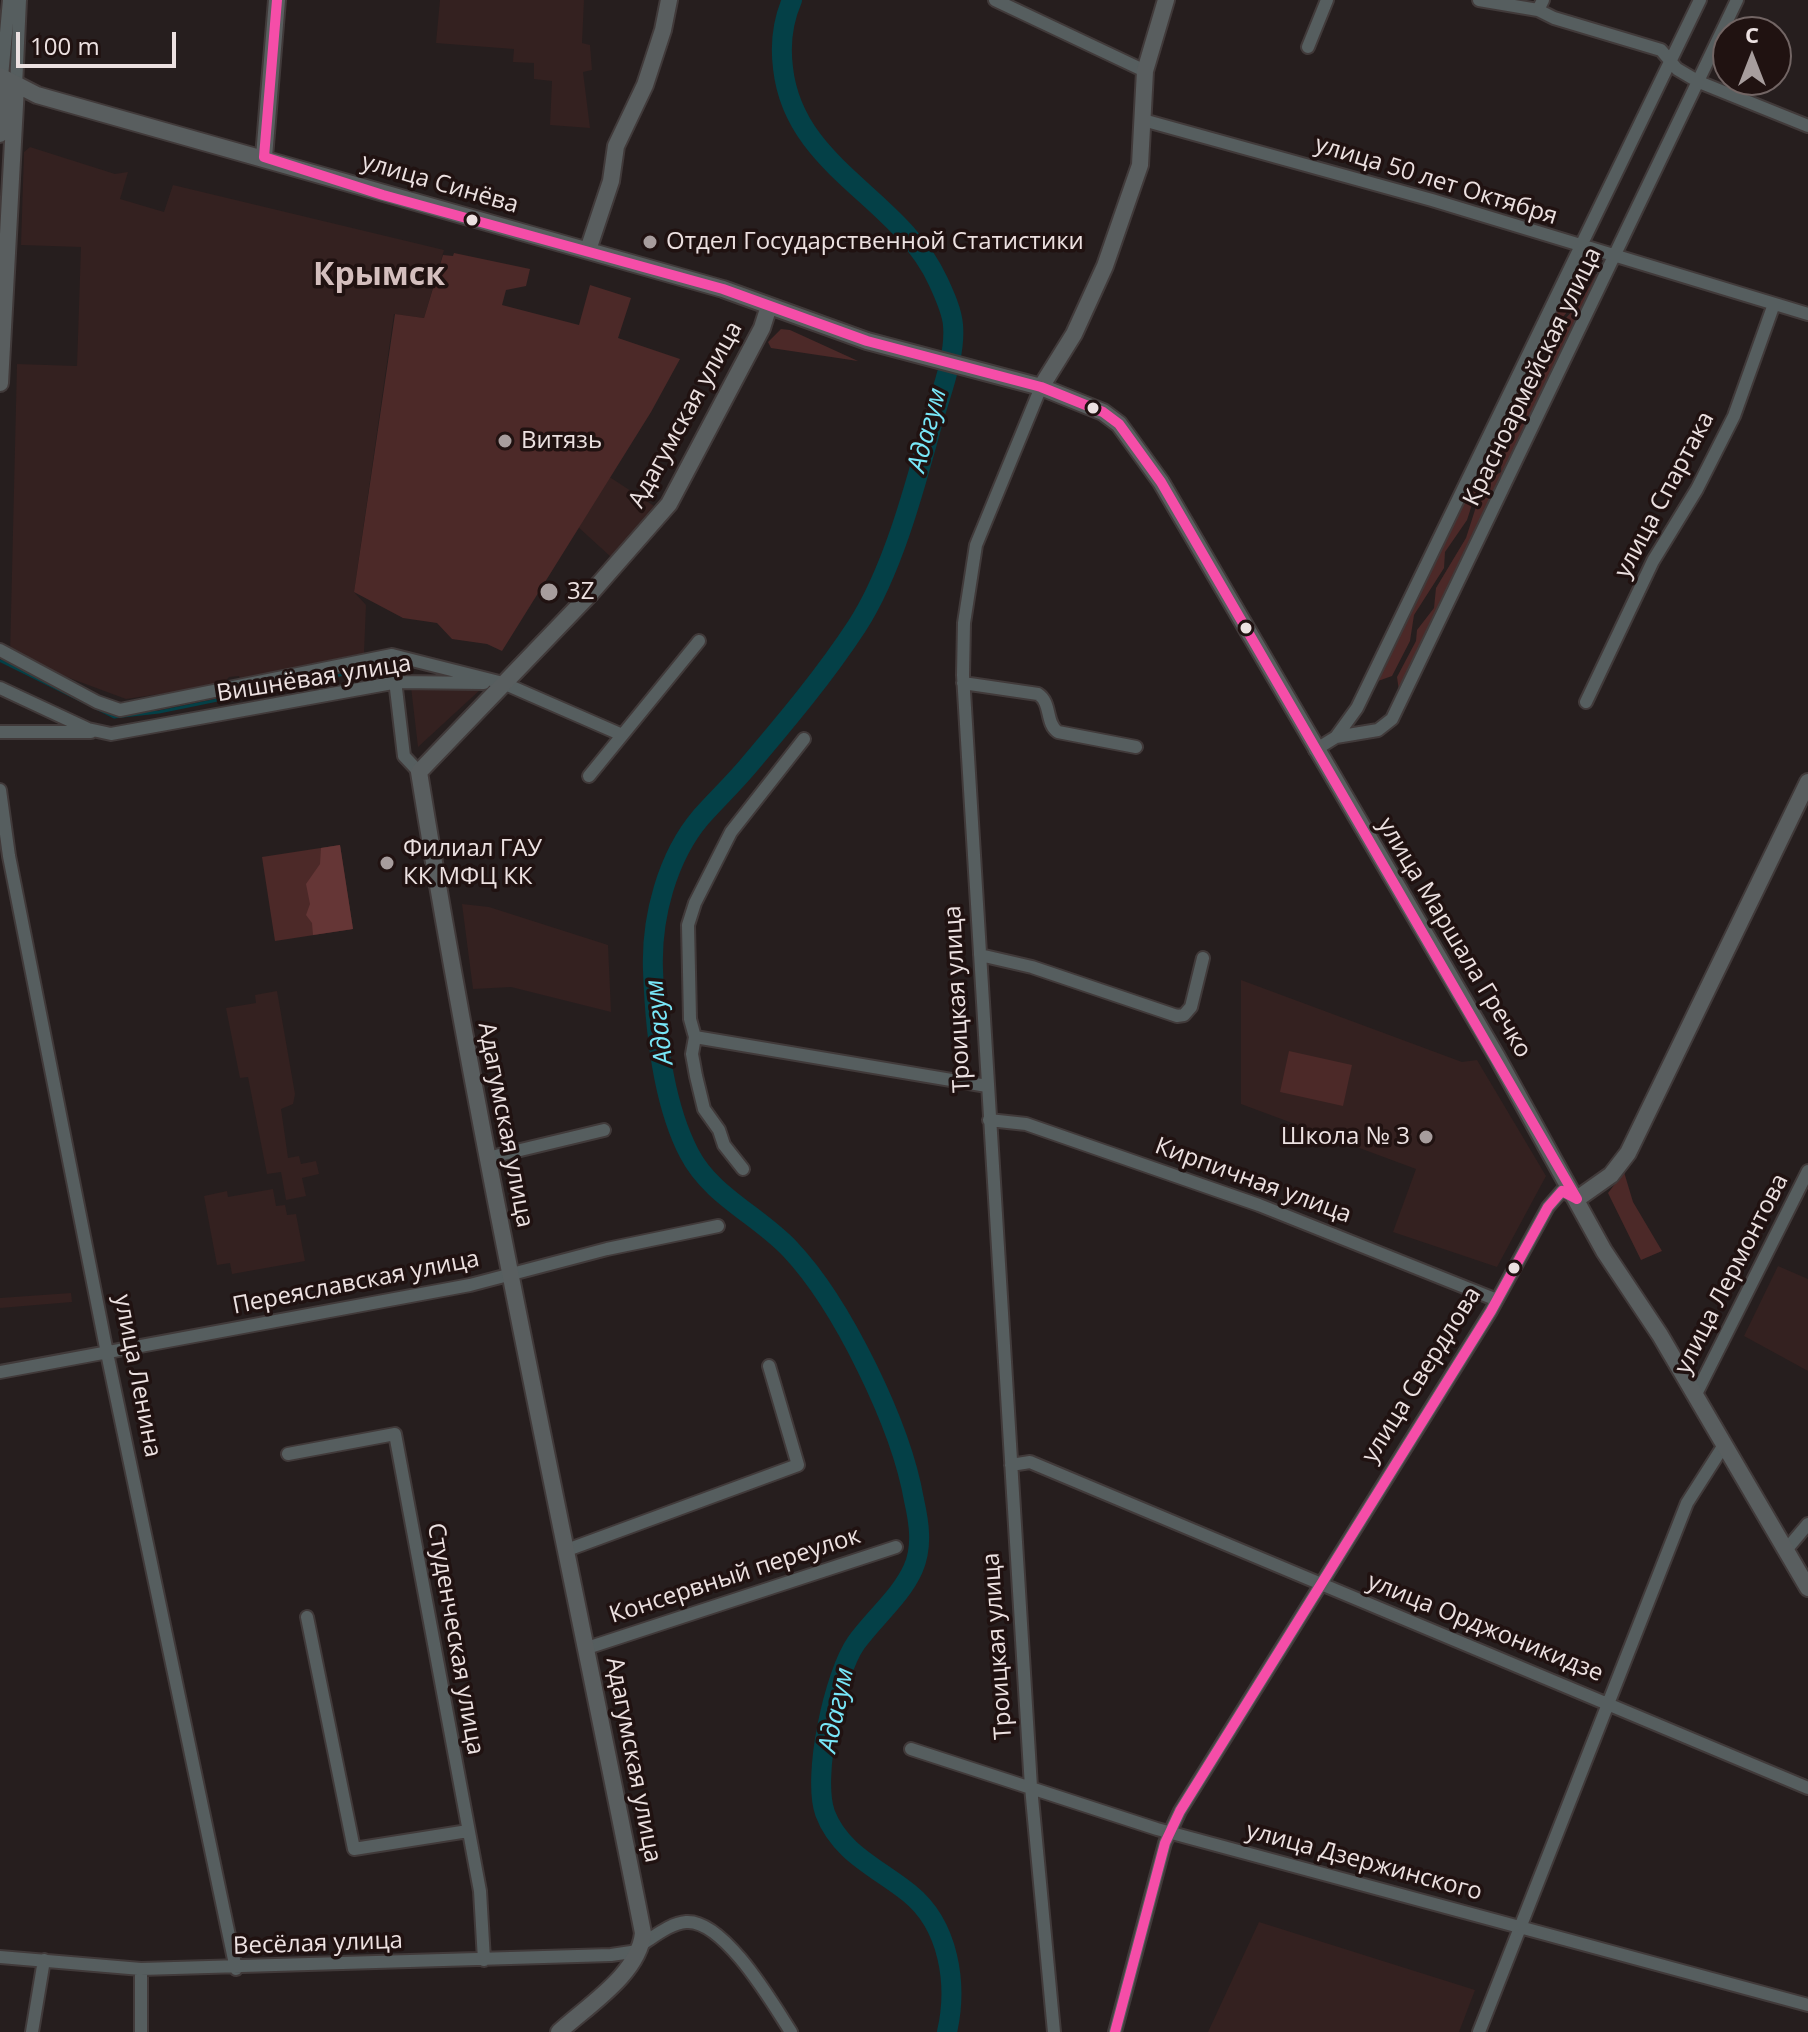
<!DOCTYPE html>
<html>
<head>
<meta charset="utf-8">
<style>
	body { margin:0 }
	#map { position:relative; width:1808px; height:2032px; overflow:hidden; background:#261e1e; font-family:"Open Sans",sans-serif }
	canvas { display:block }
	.north { position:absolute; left:1712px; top:16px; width:80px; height:80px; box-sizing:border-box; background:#201211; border:2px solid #726564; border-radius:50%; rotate:0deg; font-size:22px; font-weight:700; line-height:32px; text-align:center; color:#ece1e1 }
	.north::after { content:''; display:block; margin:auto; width:28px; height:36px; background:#a79d9d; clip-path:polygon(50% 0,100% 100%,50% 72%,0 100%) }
	.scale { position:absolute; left:16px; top:32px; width:160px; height:36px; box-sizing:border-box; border:4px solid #ece1e1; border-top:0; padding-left:10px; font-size:24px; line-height:28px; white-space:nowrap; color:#ece1e1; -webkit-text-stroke:6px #201211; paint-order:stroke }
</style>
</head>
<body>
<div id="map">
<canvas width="1808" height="2032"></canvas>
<div class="north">С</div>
<div class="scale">100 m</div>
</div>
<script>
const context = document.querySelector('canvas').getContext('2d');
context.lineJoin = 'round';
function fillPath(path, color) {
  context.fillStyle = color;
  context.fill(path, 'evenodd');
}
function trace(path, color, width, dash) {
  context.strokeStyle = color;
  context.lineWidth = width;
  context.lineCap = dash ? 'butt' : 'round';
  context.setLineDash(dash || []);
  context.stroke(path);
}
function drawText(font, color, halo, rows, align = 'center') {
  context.font = font + ' "Open Sans",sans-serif';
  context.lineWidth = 7;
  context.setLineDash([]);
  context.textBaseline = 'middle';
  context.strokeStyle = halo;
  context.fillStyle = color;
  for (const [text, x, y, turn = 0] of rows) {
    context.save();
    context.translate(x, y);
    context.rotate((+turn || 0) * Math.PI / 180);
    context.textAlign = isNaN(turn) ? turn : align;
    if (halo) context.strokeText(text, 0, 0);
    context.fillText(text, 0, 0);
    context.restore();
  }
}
fillPath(new Path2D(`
	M440,0H584L582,43L590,45L592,70L583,72L590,128L550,125L552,81L534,79V63L513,62L514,49L436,43Z
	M30,147L115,174L128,172L120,199L164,212L173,185L444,250L424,318L394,314L354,592L366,605L364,653L240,679L239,676L229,677L222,685L126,699L10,656L17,364L77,366L81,247L21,245L24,152Z
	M608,476L654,506L611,557L577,526Z
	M411,687L481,689L418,747Z
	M462,904L489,907L608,945L611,1012L511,987L473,989Z
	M1241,980L1462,1062L1477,1060L1546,1176L1497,1267L1393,1232L1416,1169L1241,1104Z
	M277,991L295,1094L293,1104L281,1109L288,1158L299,1156L301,1164L316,1161L319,1174L302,1178L306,1196L286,1200L281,1172L267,1174L248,1077L240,1078L226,1008L256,1003L255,995Z
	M273,1189L276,1206L285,1205L287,1215L296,1214L305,1261L232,1274L230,1263L217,1265L204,1196L227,1191L228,1197Z
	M1778,1266L1808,1279V1371L1744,1336Z
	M71,1293L72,1302L0,1308V1298Z
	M1259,1922L1475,1990L1459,2032H1208Z`), '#342120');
fillPath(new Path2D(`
	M454,253L530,269L526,286L506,290L502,305L579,325L590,285L631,298L618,338L680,359L651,412L502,651L487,644L452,639L437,623L403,618L354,592L395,314L424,318L443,255L453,256Z
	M1601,273L1399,691L1397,677L1416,641L1417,630L1434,608L1436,588L1466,538L1482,488L1486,481L1501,472L1502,449L1526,412L1545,363L1561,340L1566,318L1582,300L1596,274Z
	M1563,292L1577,299L1550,334L1519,414L1507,418L1504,425L1508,431L1479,483L1467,520L1445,552L1444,568L1414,615L1410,641L1392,676L1378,681Z
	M781,329L790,330L858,361L771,348L768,342Z
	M340,845L353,929L275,941L262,857Z
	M1289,1051L1352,1065L1343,1106L1280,1092Z
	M1624,1172L1633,1202L1662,1251L1641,1260L1608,1193Z`), '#4c2928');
fillPath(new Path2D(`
	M340,845L353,929L313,935L312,923L306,915L310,904L306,884L320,864L321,848Z`), '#653636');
trace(new Path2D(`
	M1,661L114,717L159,712L379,667`), '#044047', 3);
trace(new Path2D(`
	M792,0C782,23 780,44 783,68C794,168 899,196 938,281C944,294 952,311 953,325C956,358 939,397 931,428C914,490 892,572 857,626C825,675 787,720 749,765C734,783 717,799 701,817C667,857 651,918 653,970C655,1029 662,1101 689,1153C711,1196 758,1215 790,1249C842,1304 901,1425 914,1500C919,1522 923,1547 913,1569C901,1596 874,1618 856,1643C834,1675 812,1776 825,1813C840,1853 878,1868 909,1893C949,1925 958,1984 947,2032`), '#044047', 20);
const minor = new Path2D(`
	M995,0L1145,71
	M1479,0L1538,10
	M1543,0L1538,10L1554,18L1661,50L1677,69L1699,82L1808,126
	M1308,47L1327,0
	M2,77L9,0
	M16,86L20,0
	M1143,120L1432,200L1808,314
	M1041,387L976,545L964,623L963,675L1031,1787L1054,2032
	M0,650L97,702L120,710L392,655L503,683L620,734
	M392,655L404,756L419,772
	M963,683L1038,694C1052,703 1045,723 1058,732L1136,747
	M0,688L88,729L111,734L398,682L484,683
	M1586,702L1653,561L1697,489L1734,416L1774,304
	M0,732H91
	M1336,737L1378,730L1392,719L1737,0
	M1315,750L1336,737L1357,708L1700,0
	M589,776L699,641
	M0,790L9,856L107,1353L236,1969
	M980,955L1032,967L1177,1016L1184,1015L1191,1007L1203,958
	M695,1037L987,1086
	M989,1120L1026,1124L1259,1205L1497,1300
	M487,1158L604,1130
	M743,1169L724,1145L719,1130L704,1109L696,1076L692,1054L695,1037L690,1019L688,925L695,903L731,832L804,739
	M0,1372L470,1285L607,1249L718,1226
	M1695,1396L1808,1171
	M288,1454L395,1434L480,1891L484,1960
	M1011,1465L1030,1462L1808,1788
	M567,1550L798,1465L769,1366
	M1786,1550L1808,1524
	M307,1617L354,1849L468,1831
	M587,1648L896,1547
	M911,1749L1157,1829L1808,2005
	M642,1944C655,1936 671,1923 686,1922C724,1919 773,2004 791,2032
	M0,1957L141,1969L611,1955L638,1951
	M32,2032L44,1960
	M141,2032V1969
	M1115,2032L1165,1843L1180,1811L1491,1311L1548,1207L1562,1191L1574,1197
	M1479,2032L1687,1503L1724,1445`);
const major = new Path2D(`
	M0,76L37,95L723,289L867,341L1041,387L1103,412L1119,424L1161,482L1497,1057L1604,1251L1660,1335L1808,1588
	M0,134L2,77
	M264,157L277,0
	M588,250L611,181L616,146L645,85L663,30L669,0
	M0,383L16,86
	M1041,387L1074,334L1105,266L1140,165L1145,71L1166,0
	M1577,1199L1611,1175L1628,1153L1808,782
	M559,2032C587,2006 639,1974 643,1933C567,1546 482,1162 419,772L591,593L669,504L762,328L769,306`);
trace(minor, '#413a3a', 16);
trace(major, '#413a3a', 20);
trace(minor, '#565e5f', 12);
trace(major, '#595e5f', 16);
trace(new Path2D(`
	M277,0L264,157L383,195L723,289L867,341L1041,387L1103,412L1119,424L1161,482L1577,1199
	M1115,2032L1165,1843L1180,1811L1491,1311L1548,1207L1562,1191L1577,1199`), '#f54da8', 10);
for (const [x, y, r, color] of [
	[472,220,7,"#ece1e1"],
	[650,242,8,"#a79d9d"],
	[1093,408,7,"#ece1e1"],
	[505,441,8,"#a79d9d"],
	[549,592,10,"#a79d9d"],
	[1246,628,7,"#ece1e1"],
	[387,863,8,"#a79d9d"],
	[1426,1137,8,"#a79d9d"],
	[1514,1268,7,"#ece1e1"]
]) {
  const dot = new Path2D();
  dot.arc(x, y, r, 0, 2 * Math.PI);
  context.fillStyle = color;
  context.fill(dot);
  trace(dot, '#201211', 3);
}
drawText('24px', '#ece1e1', '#201211', [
	["улица 50 лет Октября",1436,181,17],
	["улица Синёва",440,184,16],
	["Красноармейская улица",1533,377,-64],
	["Адагумская улица",686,415,-61],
	["улица Спартака",1665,495,-62],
	["Вишнёвая улица",314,679,-9],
	["улица Маршала Гречко",1454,938,59],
	["Троицкая улица",958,999,-93],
	["Адагумская улица",505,1125,79],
	["Кирпичная улица",1253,1181,20],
	["улица Лермонтова",1732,1274,-63],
	["Переяславская улица",356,1283,-11],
	["улица Свердлова",1422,1375,-58],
	["улица Ленина",137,1376,79],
	["Консервный переулок",735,1576,-18],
	["улица Орджоникидзе",1485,1628,22],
	["Студенческая улица",455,1639,80],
	["Троицкая улица",998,1646,-94],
	["Адагумская улица",633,1760,79],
	["улица Дзержинского",1364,1862,15],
	["Весёлая улица",318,1944,-2]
]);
drawText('24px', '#ece1e1', '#201211', [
	["Отдел Государственной Статистики",666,242],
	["Витязь",521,441],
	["3Z",567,592],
	["Филиал ГАУ",403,849],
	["КК МФЦ КК",403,877],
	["Школа № 3",1410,1137,"right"]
], 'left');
drawText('italic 26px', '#78e7f8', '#201211', [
	["Адагум",928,430,-75],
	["Адагум",660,1022,-97],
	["Адагум",837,1710,-78]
]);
drawText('bold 32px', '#d4bfbe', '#201211', [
	["Крымск",379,276]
]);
</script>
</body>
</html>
